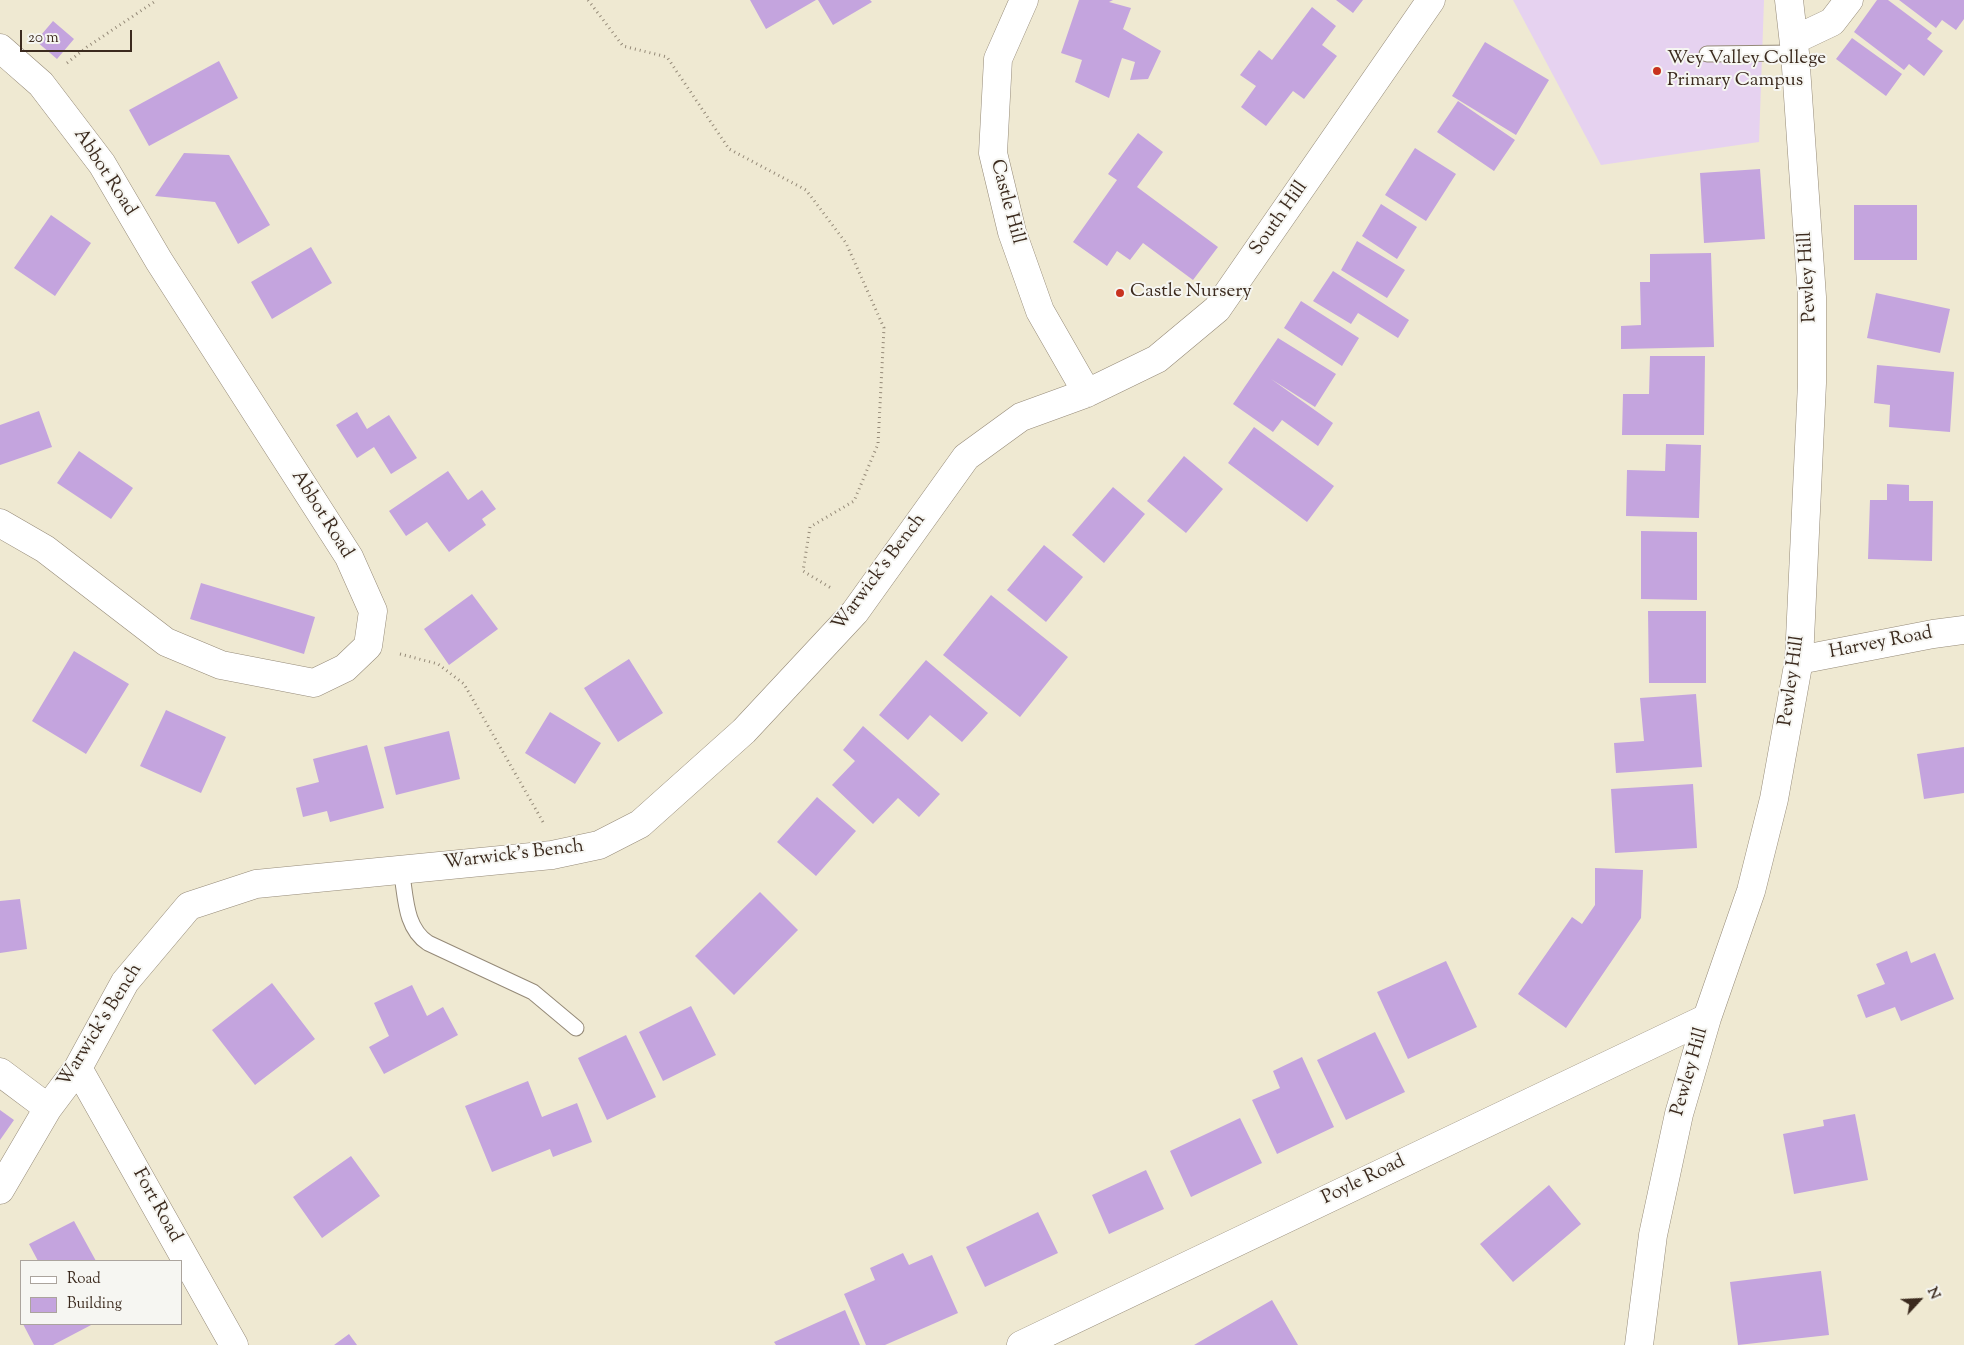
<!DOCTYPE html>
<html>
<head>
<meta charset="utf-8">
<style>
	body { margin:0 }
	#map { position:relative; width:1964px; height:1345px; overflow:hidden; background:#efe9d2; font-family:"Sorts Mill Goudy",serif }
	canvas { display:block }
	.legend { position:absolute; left:20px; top:1260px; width:162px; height:65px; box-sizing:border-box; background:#f6f6f2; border:1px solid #aba49d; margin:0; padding:6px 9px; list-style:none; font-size:15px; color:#3b2a1e }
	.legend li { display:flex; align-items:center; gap:10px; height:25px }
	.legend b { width:25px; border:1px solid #aba49d }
	.north { position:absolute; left:1894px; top:1275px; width:50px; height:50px; -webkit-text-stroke:4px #f6f6f2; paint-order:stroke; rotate:65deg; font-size:14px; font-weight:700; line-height:20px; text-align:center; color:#3b2a1e }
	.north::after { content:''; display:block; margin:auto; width:18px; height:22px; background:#3b2a1e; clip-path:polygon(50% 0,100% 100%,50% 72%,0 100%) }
	.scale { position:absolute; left:20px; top:30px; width:112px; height:22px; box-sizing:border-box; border:2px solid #3b2a1e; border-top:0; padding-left:6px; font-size:15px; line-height:18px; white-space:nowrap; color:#3b2a1e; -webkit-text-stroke:4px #f6f6f2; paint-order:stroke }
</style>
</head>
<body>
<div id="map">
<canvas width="1964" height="1345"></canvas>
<ul class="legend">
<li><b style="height:6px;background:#fff"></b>Road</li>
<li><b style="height:14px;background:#c4a4de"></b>Building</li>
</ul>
<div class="north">N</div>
<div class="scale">20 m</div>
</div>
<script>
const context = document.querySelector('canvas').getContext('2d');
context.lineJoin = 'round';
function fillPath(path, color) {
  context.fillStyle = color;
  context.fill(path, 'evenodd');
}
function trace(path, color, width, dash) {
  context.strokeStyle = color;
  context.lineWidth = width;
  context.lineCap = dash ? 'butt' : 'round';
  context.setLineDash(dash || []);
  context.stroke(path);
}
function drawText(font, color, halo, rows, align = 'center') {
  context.font = font + ' "Sorts Mill Goudy",serif';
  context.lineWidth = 4;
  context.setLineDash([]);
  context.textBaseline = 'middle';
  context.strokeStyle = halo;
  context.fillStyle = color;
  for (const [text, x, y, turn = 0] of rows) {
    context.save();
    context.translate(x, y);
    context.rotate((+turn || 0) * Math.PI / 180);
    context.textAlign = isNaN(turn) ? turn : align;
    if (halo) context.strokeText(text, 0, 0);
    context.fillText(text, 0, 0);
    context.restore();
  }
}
fillPath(new Path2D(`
	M1513,0H1764L1759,142L1601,165Z`), '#e6d2f0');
fillPath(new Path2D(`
	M750,0H816L766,29Z
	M818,0H870L872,2L833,25Z
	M1079,0H1113L1109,2L1131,8L1123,29L1161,51L1148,79L1130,80L1135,62L1122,58L1109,98L1075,82L1082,60L1061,53Z
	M1336,0H1363L1353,13Z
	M1877,0H1888L1932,33L1927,39L1943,51L1924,76L1909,64L1904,70L1854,32Z
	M1899,0H1964V19L1956,30L1942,20L1936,28Z
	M1312,7L1336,26L1322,45L1337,56L1304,99L1293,91L1266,126L1241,107L1256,86L1240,75L1259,50L1272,60Z
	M53,21L74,39L57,59L36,41Z
	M1852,38L1902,74L1886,96L1836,59Z
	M1485,42L1549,80L1516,135L1452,96Z
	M219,61L238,98L149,146L129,110Z
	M1458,101L1515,140L1494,171L1437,132Z
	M1138,133L1163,152L1137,187L1218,247L1193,280L1143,243L1130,260L1117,251L1107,266L1073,242L1117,180L1108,174Z
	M1415,148L1456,174L1426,221L1385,195Z
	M184,153L229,155L270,225L238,244L215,202L155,196Z
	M1760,169L1765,239L1704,243L1700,173Z
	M1381,204L1417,227L1397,259L1362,236Z
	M1854,205H1917V260H1854Z
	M51,215L91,243L55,296L14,268Z
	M1357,241L1405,270L1387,298L1341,270Z
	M311,247L332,283L272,319L251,282Z
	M1711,253L1714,347L1621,349V326L1641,325L1640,282H1650V254Z
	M1333,271L1409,320L1398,338L1358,313L1351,324L1313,301Z
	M1876,293L1950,309L1940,353L1867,338Z
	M1301,301L1359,338L1342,366L1284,328Z
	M1278,338L1336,374L1315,407L1271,379L1333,423L1318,446L1282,420L1273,432L1233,404Z
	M1650,356H1705L1704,435H1622L1623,394H1649Z
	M1877,365L1954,372L1950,432L1889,427L1890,405L1874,403Z
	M39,411L52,447L0,465V425Z
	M357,412L367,429L389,415L417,458L391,474L374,447L357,458L336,425Z
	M1254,427L1334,486L1307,522L1228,463Z
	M1666,444L1701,445L1699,518L1626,516L1627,470L1665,471Z
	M79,451L133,488L111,519L57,483Z
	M1184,456L1223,489L1186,533L1147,501Z
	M448,471L468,500L482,490L496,509L482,519L486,525L449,552L427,522L406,536L389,511Z
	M1887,484L1909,485V501H1933L1932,561L1868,559L1870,500H1887Z
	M1113,487L1145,514L1104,563L1072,535Z
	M1641,531L1697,532V600L1641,599Z
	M1044,545L1083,577L1046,622L1007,590Z
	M201,583L315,617L304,654L190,619Z
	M472,594L498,629L449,665L424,629Z
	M991,595L1068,657L1020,717L943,655Z
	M1648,611H1706V683H1649Z
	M74,651L129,684L86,754L32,721Z
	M629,659L663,713L618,742L584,688Z
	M926,660L988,713L962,742L930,715L908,740L879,715Z
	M1696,694L1702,767L1616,773L1614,743L1644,741L1640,698Z
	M166,710L226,737L201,793L140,766Z
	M550,712L601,743L575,784L525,753Z
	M863,726L940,794L919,817L898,798L873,824L832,785L855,761L843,750Z
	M449,731L460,779L396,795L384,747Z
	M367,745L384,808L330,822L327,811L303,817L296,788L319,782L313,759Z
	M1964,747V793L1924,799L1917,754Z
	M1693,784L1697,848L1615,853L1611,789Z
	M817,797L856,831L816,876L777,842Z
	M1595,868L1643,870L1641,918L1566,1028L1518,994L1572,917L1582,924L1595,905Z
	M760,892L798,930L734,995L695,956Z
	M20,899L27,949L0,953V901Z
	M1907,951L1911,963L1935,953L1954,999L1901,1021L1895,1007L1866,1018L1857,995L1885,984L1876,964Z
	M1446,961L1477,1027L1408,1059L1377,992Z
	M272,983L315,1039L255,1085L212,1030Z
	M412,985L427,1016L443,1007L458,1035L384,1074L369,1047L389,1036L374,1003Z
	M691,1006L716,1055L663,1081L639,1032Z
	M1375,1032L1405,1092L1346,1120L1317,1060Z
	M626,1035L656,1097L607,1120L578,1058Z
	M1302,1057L1334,1127L1277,1154L1252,1100L1280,1088L1273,1071Z
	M528,1081L542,1117L577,1103L592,1142L553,1157L550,1149L492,1172L465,1106Z
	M0,1110L14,1120L0,1140Z
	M1855,1114L1868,1180L1794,1194L1783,1134L1824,1126L1823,1120Z
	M1240,1118L1262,1163L1191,1197L1170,1151Z
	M351,1156L380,1196L322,1238L293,1197Z
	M1146,1170L1164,1209L1109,1234L1092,1195Z
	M1549,1185L1581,1224L1513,1282L1480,1244Z
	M1038,1212L1058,1253L985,1287L966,1247Z
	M74,1221L96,1261H38L29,1244Z
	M903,1253L909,1265L932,1255L958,1313L885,1345H866L844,1294L875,1280L870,1268Z
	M1821,1271L1829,1335L1738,1345L1730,1282Z
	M1272,1300L1298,1345H1194Z
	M845,1310L860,1345H776L774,1342Z
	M23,1324H93L53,1345H34Z
	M349,1334L357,1345H334Z`), '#c4a4de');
const lane = new Path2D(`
	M1707,54L1795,53
	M401,869C406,895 404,927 428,943L533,992L576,1028`);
const street = new Path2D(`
	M1024,0L998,59L993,153L1012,232L1040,311L1087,393
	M1794,40L1832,22L1849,0
	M0,48L41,84L102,164L159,261L349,557L373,611L368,646L345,668L314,683L221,665L166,642L45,549L0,523
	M1799,660L1933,634L1964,630
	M78,1068L234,1345
	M0,1072L48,1108
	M0,1190L48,1108L78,1068L125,982L189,906L256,884L552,855L599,845L640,824L744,731L855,612L966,457L1021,417L1087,393L1157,359L1217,309L1431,0
	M1021,1345L1707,1018
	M1639,1345L1653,1235L1679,1114L1707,1018L1751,891L1774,799L1799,660L1812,383V297L1795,53L1789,0`);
trace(lane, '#958a78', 17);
trace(street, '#958a78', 29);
trace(new Path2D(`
	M588,0L623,46L667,57L729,149L806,190L846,243L884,328L878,444L854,501L810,527L803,571L831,588
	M67,63L87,47L157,0
	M400,654L438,664L464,684L543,822`), '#958a78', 3, [1, 4]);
trace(lane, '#fff', 15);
trace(street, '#fff', 28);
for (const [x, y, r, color] of [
	[1657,71,5,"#c8321e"],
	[1120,293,5,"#c8321e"]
]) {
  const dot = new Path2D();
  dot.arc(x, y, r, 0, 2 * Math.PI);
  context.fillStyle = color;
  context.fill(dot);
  trace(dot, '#f6f6f2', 2);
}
drawText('19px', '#3b2a1e', '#f6f6f2', [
	["Wey Valley College",1667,60],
	["Primary Campus",1667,82],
	["Castle Nursery",1130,293]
], 'left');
drawText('19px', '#3b2a1e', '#f6f6f2', [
	["Abbot Road",104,173,57],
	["Castle Hill",1006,202,75],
	["South Hill",1280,219,-55],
	["Pewley Hill",1809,277,-93],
	["Abbot Road",321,515,58],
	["Warwick's Bench",880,573,-53],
	["Harvey Road",1881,644,-11],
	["Pewley Hill",1793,681,-82],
	["Warwick's Bench",514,856,-7],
	["Warwick's Bench",101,1026,-58],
	["Pewley Hill",1691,1072,-74],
	["Poyle Road",1364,1181,-26],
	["Fort Road",156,1206,61]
]);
</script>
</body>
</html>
